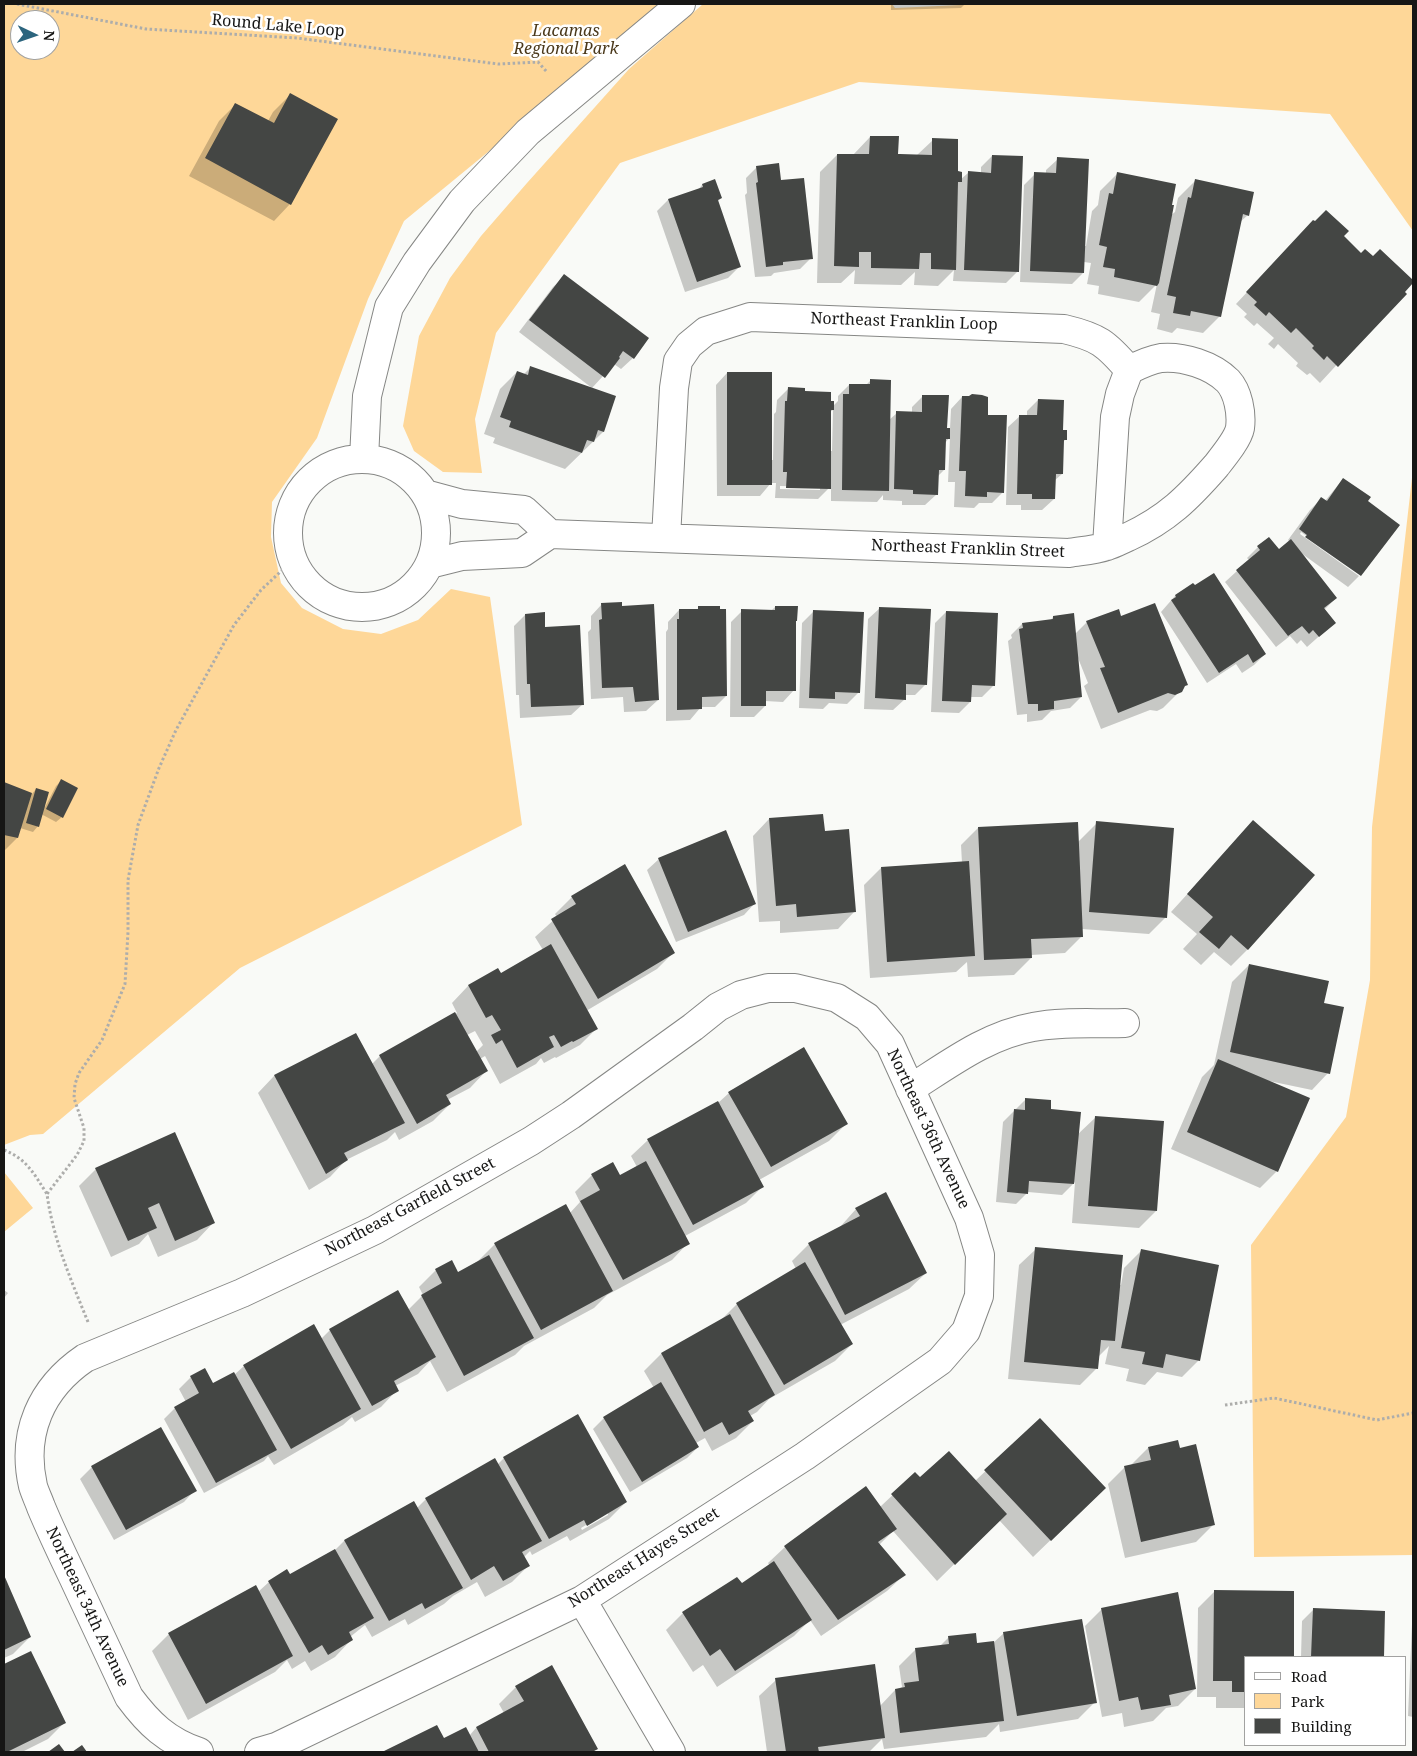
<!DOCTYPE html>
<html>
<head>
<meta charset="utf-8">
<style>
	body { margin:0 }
	#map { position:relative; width:1417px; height:1756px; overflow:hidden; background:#f9faf7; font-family:"Noto Serif",serif }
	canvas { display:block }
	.frame { position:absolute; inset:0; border:5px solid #161615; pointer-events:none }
	.legend { position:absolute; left:1244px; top:1656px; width:162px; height:90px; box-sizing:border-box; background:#fff; border:1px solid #a2a2a1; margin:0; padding:6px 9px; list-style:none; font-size:15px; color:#161615 }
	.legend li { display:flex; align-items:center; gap:10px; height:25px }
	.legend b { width:25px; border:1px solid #a2a2a1 }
	.north { position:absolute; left:10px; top:10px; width:50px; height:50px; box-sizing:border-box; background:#fff; border:1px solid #a2a2a1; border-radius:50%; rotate:93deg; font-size:14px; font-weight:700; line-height:20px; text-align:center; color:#161615 }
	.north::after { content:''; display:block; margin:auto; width:18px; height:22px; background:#2c657e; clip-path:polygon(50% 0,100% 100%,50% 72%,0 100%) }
</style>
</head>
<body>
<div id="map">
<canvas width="1417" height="1756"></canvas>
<div class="frame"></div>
<ul class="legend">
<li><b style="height:6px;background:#fff"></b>Road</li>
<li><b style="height:14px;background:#fed798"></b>Park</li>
<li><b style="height:14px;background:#444644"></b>Building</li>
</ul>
<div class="north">N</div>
</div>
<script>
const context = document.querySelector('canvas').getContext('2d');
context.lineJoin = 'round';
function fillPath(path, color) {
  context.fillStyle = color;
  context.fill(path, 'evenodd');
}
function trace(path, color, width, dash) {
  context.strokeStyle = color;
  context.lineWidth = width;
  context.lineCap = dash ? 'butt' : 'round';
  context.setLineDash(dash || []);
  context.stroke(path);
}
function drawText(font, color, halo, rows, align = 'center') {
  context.font = font + ' "Noto Serif",serif';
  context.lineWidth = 5;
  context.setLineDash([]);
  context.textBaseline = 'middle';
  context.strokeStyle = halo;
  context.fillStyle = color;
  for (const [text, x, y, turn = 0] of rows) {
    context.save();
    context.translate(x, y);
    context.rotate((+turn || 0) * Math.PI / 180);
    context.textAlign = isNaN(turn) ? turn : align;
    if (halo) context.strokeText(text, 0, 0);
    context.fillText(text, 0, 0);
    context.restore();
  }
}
fillPath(new Path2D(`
	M4,4H668L404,221L368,299L317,438L272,502L271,537L281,583L302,608L343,629L381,634L418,620L451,589L490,597L522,825L240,968L43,1134L30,1135L4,1145ZM20,20H50V50H20Z
	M703,4H892L895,8L981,4H1413V231L1330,114L859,82L620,163L496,333L475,419L482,473L443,472L414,451L403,426L419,336L450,278L481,236L527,183L629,69Z
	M1413,469V1555L1254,1557L1251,1245L1346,1117L1370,980L1372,827Z
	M4,1172L33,1208L4,1232Z`), '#fed798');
fillPath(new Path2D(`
	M891,4H965L961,8L891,10Z
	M290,95V204L274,221L189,176L219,121L236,104L268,121L273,112Z
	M870,137L897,155L916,156L933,140L957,173L960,180L968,173H981V167L992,156L1018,271L1006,283L953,281L954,270L938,286L914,285L915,272L901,285L854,284L855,270L841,283H817L820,172L837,155H853Z
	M1058,159L1084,246H1086L1092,211L1098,205L1100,191L1117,174L1170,216L1175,212L1178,198L1195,181L1248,215L1240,222L1220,316L1203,333L1177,328L1172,333L1157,329L1160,314L1151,312L1157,284L1139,302L1098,294L1099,286L1087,284L1091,263L1084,262L1083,273L1072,284L1020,282L1024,185L1035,174H1046V170Z
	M757,167L780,182L811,258L800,269L774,273L771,276L755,277L745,195L747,193L746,178Z
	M702,185L721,198L717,202L740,266L728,278L685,292L657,211L668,200L698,190Z
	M1302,233L1342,236L1361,254L1373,258L1380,250L1413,282L1320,383L1310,373L1307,375L1296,366L1298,363L1278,344L1274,349L1268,344L1274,338L1257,323L1254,326L1244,317L1247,314L1236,304Z
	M565,276L633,358L621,369L614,364L592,388L519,332L553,287Z
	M531,367L615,397L603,432L565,469L493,443L495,438L484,434L500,389L517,372L523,375Z
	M727,373L771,460H773L774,414L776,412L777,400L788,389L803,392L830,402L833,406L838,401V396L849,385L865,386L870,381L889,420L897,413H912V407L923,396L946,429H950L951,409L962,397L986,416L1003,492L992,503H979L974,508L954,507L955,482H948L950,437L945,443L944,470L938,476L937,494L925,505H902V501L883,500V495L877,502L831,501V486L818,499L775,498L776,483H771L760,496H717L716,385ZM833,410L832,451H830V412ZM780,486L820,487V490L780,489Z
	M1038,400L1062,431L1065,440L1062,443V474L1054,481V499L1042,510H1021V505H1006L1008,427L1020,416H1027V411Z
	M1343,479L1366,502L1360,574L1301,532L1300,534L1359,576L1348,587L1301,553L1336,598L1324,610L1334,623L1307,647L1301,640L1297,644L1290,636L1276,647L1225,582L1249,560L1247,558L1258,547L1278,551L1290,542L1288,540L1310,510L1322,498L1325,501Z
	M1193,585L1265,654L1254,665L1242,673L1236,664L1207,683L1161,612L1175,596Z
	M602,604L658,700L646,711L624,712L623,697L591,699L588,632L591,629V616Z
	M775,607L796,621L794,623V690L783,702L765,701V706L754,717H730L731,622L742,611H771Z
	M699,608L726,696L715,707H701L690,720L666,721V632L668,629V622L679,610H696Z
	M880,608L926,684L915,695H905V699L893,710L864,709L868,619Z
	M813,612L859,692L847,704L829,703L823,709L799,708L802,623Z
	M946,612L993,686L982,697H970V702L959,713L931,712L935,623Z
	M525,615L583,704L571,715L520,718L519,695H516L514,626Z
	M1053,617L1075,634L1087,622L1120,618L1182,689L1163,708L1157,711L1150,710L1101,729L1084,686L1088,683L1078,658L1081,697L1070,708L1051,711L1042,720L1027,722V714L1017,715L1008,641L1012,638L1011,635L1022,624L1050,621Z
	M61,781L62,817L56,822L41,814L38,826L33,832L20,828L17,838L4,851V783L32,794L36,789L45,807L56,786Z
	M769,819L854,912L838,929L780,933V921L759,922L753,836Z
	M1253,822L1248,949L1231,966L1214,952L1201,965L1183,949L1197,934L1171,912Z
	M1097,823L1166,917L1149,934L1082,929V936L1065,953L1031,955V958L1014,975L968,977L967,962L956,972L870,978L864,885L881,868L962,863L961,845L978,828L1078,842Z
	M659,859L755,903L744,915L676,942L647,870Z
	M625,866L674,952L657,969L586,1011L596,1029L580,1045L556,1058L555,1057L544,1063L541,1058L536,1064L500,1084L485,1056L480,1059L486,1071L470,1088L447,1100L450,1104L433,1121L399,1140L395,1132L387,1140L346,1160L330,1177L309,1190L258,1093L274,1076L356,1034L372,1064L380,1056L457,1013L452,1003L468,986L498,969L501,974L543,950L535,937L557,917L555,914L572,897ZM475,1031L483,1045L476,1052L467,1035Z
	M1249,965L1323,1004L1328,1073L1312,1090L1269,1081L1277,1171L1260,1188L1171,1149L1202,1077L1214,1065L1232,982Z
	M803,1049L846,1124L829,1141L759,1180L763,1186L746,1203L685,1236L688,1243L672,1260L607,1295L594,1308L524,1346L515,1355L447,1392L430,1361L418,1374L395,1386L397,1390L381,1407L355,1422L352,1417L343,1425L274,1465L268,1456L264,1461L204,1493L164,1419L175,1408L186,1402L179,1389L191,1377L204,1370L213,1385L234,1375L244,1366L321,1339L330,1330L408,1310L423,1295L419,1287L436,1270L458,1273L478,1261L495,1244L569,1214L580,1202L575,1192L592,1175L612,1164L620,1177L637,1167L631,1156L648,1140L718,1103L729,1093Z
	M1026,1099L1050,1110L1077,1135L1096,1117L1156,1211L1139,1228L1072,1223L1075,1182L1062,1195L1028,1192L1016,1204L996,1202L1003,1122Z
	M96,1169L213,1223L197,1240L158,1257L148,1234L139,1244L111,1257L79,1186Z
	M856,1209L926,1273L909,1289L840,1325L852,1344L835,1361L769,1399L757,1412L750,1416L753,1421L736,1438L712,1451L705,1438L696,1443L698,1447L687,1458L630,1492L593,1429L604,1418L654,1388L644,1371L661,1354L720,1321L737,1304L796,1269L792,1261L809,1244L840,1227Z
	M1036,1249L1121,1285L1124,1268L1141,1251L1199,1360L1182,1377L1157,1372L1145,1385L1126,1381L1129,1369L1105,1364L1109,1346L1098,1357L1097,1368L1080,1385L1008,1379L1019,1265Z
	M4,1290L8,1293L4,1298Z
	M1040,1420L1087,1505L1033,1557L999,1520L937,1581L893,1531L879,1545L904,1575L887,1591L821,1636L810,1620L794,1636L717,1687L703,1665L693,1672L666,1630L683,1613L741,1585L770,1566L768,1563L785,1547L880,1507L915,1474L920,1479L975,1481Z
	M161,1429L195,1490L184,1502L114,1540L80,1479L92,1467Z
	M1148,1448L1213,1525L1196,1542L1125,1558L1108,1484L1125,1467L1131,1465Z
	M504,1458L626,1502L609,1519L570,1541L567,1536L532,1555L530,1551L524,1557L529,1565L512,1582L485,1597L477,1582L453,1596L444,1604L408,1625L405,1619L372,1637L365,1625L350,1637L351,1640L335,1657L311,1671L305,1661L292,1669L287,1660L275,1672L188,1720L152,1651L169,1634L255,1587L258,1592L269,1582L290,1576L334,1551L344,1541L414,1502L417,1508L426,1499L497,1465ZM608,1512V1515L582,1530L581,1528Z
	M4,1578L30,1637L13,1654L4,1658Z
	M1215,1591L1293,1592L1292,1657H1246V1708H1216V1697H1197L1198,1608Z
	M1102,1609L1195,1689L1178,1706L1166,1708L1153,1721L1124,1727L1122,1713L1102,1717L1085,1626Z
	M1314,1609L1384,1612L1382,1657H1301L1302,1621Z
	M1413,1623V1717L1408,1716L1412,1624Z
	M1004,1633L1095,1702L1078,1719L1000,1732L999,1724L986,1737L884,1749L882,1739L869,1752H767L759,1696L776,1680L880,1706L895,1690L902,1687L899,1666L916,1649L940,1646L949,1637L976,1645L993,1643Z
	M30,1653L64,1723L48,1739L22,1752H4V1666Z
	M516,1687L597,1748L593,1752H384L437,1726L443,1740L469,1736L476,1728L504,1713L499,1704Z`), '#0003');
fillPath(new Path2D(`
	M290,93L338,119L291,205L205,158L235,103L274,123Z
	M870,136H899L898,154H900L932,155V138L958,139V171L962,172V182H958L956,270L931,269V253H920L919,269L871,268V252H859V267L834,266L837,154H869Z
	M992,155L1023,156L1019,272L964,270L968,171L991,173Z
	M1057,157L1089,159L1084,273L1030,271L1034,172L1056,173Z
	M779,163L781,180L804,178L813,259L783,262V265L766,267L756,183L758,182L756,166Z
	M1117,172L1176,184L1172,205H1174L1159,283L1157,286L1114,277L1115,269L1103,267L1107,247L1099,245L1109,193L1113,194Z
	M715,179L722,198L718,200L741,267L697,282L668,199L703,187L702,184Z
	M1195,179L1254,192L1249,216L1243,214L1221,317L1191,311L1190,316L1173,313L1176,297L1167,295L1188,197L1191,198Z
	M1326,210L1349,231L1344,236L1361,253L1365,249L1373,256L1380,249L1413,280V283L1405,292L1407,294L1338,367L1327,356L1324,360L1312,348L1314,346L1296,328L1291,333L1269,312L1266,316L1254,305L1257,302L1246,292L1313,220L1315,221Z
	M564,274L649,338L634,359L623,351L619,357L620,358L605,378L529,320Z
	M530,366L616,396L604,432L598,430L594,442L587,440L582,453L509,427L511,421L500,417L517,371L528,375Z
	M727,372H772V485H727Z
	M870,379L891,380L889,491L842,490L843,394H849V384H870Z
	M788,387L805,388V391L831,392V401H834V410H831V489L786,488L787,472H783L785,401H787Z
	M972,394L982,395L988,397V415H1007L1004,493L987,492V497L965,496L966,471H959L962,396H969Z
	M922,395H949L947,428H950V439H946L945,470H939L938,495L913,494V490L894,489L896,411L922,412Z
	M1038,399L1064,400L1063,430H1067V440H1064L1063,474H1056L1055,499H1032V494H1017L1019,415H1037Z
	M1343,478L1371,497L1368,501L1400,525L1361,576L1305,537L1307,535L1299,529L1321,497L1327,501Z
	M1269,537L1279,549L1291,539L1337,598L1324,608L1336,623L1319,637L1313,630L1309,634L1302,626L1288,636L1236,570L1260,550L1257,546Z
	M1214,573L1266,654L1253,663L1248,654L1219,673L1171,600L1176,597L1175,595L1193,583L1195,585Z
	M622,602V606L654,604L659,700L635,702L633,687L602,688L599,620L602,619L601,603Z
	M1155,603L1188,685L1185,686L1182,692L1175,695L1168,693L1118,713L1100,668L1105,667L1086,621L1119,609L1121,616Z
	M698,606H720V609H726L727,696L702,697V709L677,710V619H679V609H698Z
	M775,606H798L797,621H796V691H766V706H741V609L775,610Z
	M879,607L931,609L927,685L906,684V700L875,698Z
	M813,610L864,612L860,693L835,692V699L809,698Z
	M946,611L998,613L995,686L972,685L971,702L942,701Z
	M545,612V627L580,625L584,705L531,707L530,684H527L525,614Z
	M1074,613L1082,697L1054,701V709L1038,711V704H1028L1019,629L1023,628L1022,623L1053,619V616Z
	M61,779L78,788L63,818L46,809Z
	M4,782L32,793L18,838L4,835Z
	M36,788L49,792L39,827L26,823Z
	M823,814L825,831L849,829L856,912L797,917L796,904L776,906L769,818Z
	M1253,820L1315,875L1248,950L1231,935L1219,949L1199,932L1213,917L1187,894Z
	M1096,821L1174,828L1167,918L1089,912Z
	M1078,822L1083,937L1031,939L1032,958L984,960L978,827Z
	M726,830L756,904L688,932L658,858Z
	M969,861L975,956L887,962L881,867Z
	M625,864L675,953L598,999L551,919L576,904L571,896Z
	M551,944L598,1029L573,1042L572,1041L561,1047L554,1035L549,1037L554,1047L517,1068L502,1040L496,1044L491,1035L501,1030L492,1015L486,1018L468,985L498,968L501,973Z
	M1249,964L1329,981L1324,1003L1344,1007L1330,1074L1230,1052Z
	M455,1012L488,1071L446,1095L451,1104L417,1124L379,1055Z
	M356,1033L405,1123L344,1153L348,1160L326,1174L274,1075Z
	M804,1047L848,1124L771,1167L728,1092Z
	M1218,1059L1310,1098L1278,1172L1187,1132Z
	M1025,1098L1051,1100V1109L1081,1112L1074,1184L1029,1181L1028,1194L1007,1192L1014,1109L1025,1110Z
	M718,1101L764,1187L693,1225L647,1139Z
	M1095,1116L1164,1121L1157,1211L1088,1206Z
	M175,1132L215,1223L175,1241L159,1203L148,1208L157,1228L128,1241L95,1168Z
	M646,1161L690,1244L623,1280L580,1201L600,1190L591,1174L613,1162L620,1175Z
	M886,1192L927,1273L845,1315L808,1243L860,1216L855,1208Z
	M566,1204L613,1291L541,1330L494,1243Z
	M1035,1247L1123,1255L1115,1341L1101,1340L1098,1369L1024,1362Z
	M1141,1249L1219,1265L1200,1361L1166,1354L1163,1368L1142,1364L1145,1352L1121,1348Z
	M489,1255L534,1338L464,1376L421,1295L442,1283L435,1269L452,1260L458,1272Z
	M805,1262L853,1344L784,1385L736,1303Z
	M398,1290L436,1357L394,1381L399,1391L372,1406L329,1329Z
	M730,1314L775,1395L748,1411L754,1421L729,1435L722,1422L704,1432L661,1353Z
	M314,1324L361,1409L291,1449L243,1365Z
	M205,1368L213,1383L234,1372L277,1450L216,1483L174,1407L199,1393L190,1376Z
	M661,1382L699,1447L642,1482L603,1417Z
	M578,1414L627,1502L587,1526L584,1520L549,1539L503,1457Z
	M1040,1418L1106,1488L1051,1541L984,1470Z
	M161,1427L197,1491L126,1530L91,1466Z
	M1178,1440L1180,1448L1196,1444L1215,1525L1141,1542L1124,1466L1151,1460L1148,1447Z
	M949,1451L1007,1514L955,1565L891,1494L915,1472L920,1477Z
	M495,1458L542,1541L522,1552L530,1566L503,1581L494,1566L471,1580L425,1498Z
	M866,1486L897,1529L878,1542L906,1575L838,1620L784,1546Z
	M414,1501L463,1588L425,1609L422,1603L389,1621L344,1540Z
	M335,1549L374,1618L349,1632L353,1640L328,1655L322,1645L309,1653L268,1581L287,1569L290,1574Z
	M774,1561L812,1620L735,1671L720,1649L710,1656L682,1612L737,1577L742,1583Z
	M4,1575L31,1637L4,1650Z
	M256,1585L293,1656L206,1704L168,1633Z
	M1214,1590L1294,1591V1657H1246V1692H1232V1681H1213Z
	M1178,1592L1196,1689L1169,1695L1171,1705L1141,1710L1138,1697L1119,1701L1101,1608Z
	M1313,1608L1385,1611L1384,1657H1311Z
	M1082,1619L1097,1703L1017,1716L1003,1632Z
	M976,1633L977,1643L994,1641L1004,1721L900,1733L895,1689L905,1687L904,1683L919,1681L915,1648L949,1644L948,1636Z
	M31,1651L66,1723L7,1752H4V1664Z
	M875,1664L885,1738L818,1747L819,1752H786L775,1678Z
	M552,1665L598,1749L592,1752H489L476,1727L524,1701L515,1686Z
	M437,1725L444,1738L466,1727L479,1752H382Z
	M59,1744L65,1752H48Z
	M82,1745L87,1752H72Z`), '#444644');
const street = new Path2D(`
	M288 533a74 74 0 1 1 148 0a74 74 0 1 1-148 0Z
	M364,459L367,396L389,307L417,262L462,201L528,132L681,4
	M425,494L462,504L524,510L550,534
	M666,538L674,388L678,361L689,345L706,331L750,317L1064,329C1098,337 1106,343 1129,370
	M1107,546L1115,417L1120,394L1129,370
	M430,564L462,556L522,553L550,534L1069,553C1081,551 1095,550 1107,546C1114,544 1121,540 1128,537C1167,519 1188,498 1216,466C1223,457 1238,439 1240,428C1242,413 1238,392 1228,381C1212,365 1183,356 1161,358C1149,360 1139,365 1129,370
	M910,1089C948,1065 987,1035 1033,1027C1063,1021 1095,1024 1125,1023
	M582,1600L671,1752
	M199,1752C167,1741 149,1724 129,1697C110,1657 92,1617 73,1577C62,1554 51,1531 41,1507C39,1501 35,1493 33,1486C21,1433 41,1388 85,1358L242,1293L375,1230L531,1141L571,1115L693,1027L718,1007L741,995L768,988H795L837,998L867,1017L890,1044L969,1218L980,1255L979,1296L966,1331L940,1361L805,1456L582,1600L276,1747L259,1752`);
trace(street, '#868785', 30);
trace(new Path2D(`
	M17,4L146,29L297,38L498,64L538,62L547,72
	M4,1150C27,1159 34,1174 47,1194
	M88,1322C71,1280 53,1239 47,1194L77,1155L84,1141V1128L74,1098L75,1084L79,1073L102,1040L125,984L128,932V880L138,825L159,768L176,730L234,625L261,590L293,560
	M1225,1405L1274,1398L1377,1420L1413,1413`), '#adadab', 3, [2.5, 2.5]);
trace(street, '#fff', 28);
drawText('16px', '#161615', '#fff', [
	["Round Lake Loop",278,26,5],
	["Northeast Franklin Loop",904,322,2],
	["Northeast Franklin Street",968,549,2],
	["Northeast 36th Avenue",928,1129,65],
	["Northeast Garfield Street",410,1207,-28],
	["Northeast Hayes Street",644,1558,-32],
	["Northeast 34th Avenue",87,1607,65]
]);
drawText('italic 16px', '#4a381a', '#fff', [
	["Lacamas",566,31],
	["Regional Park",566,49]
]);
</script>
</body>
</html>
